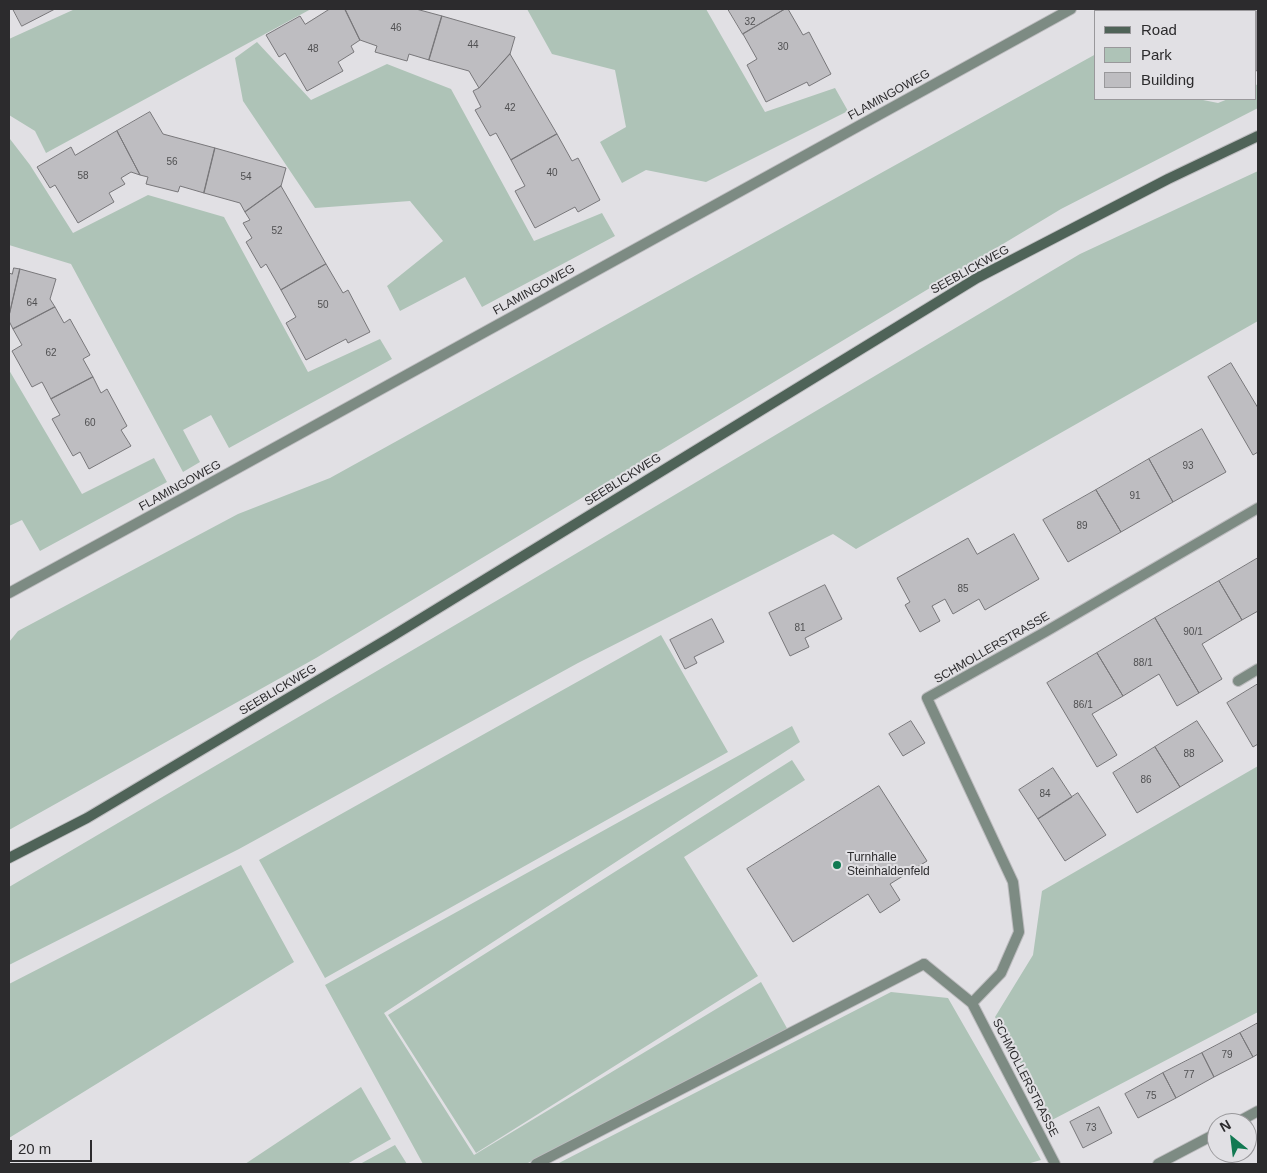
<!DOCTYPE html>
<html>
<head>
<meta charset="utf-8">
<style>
	body { margin:0 }
	#map { position:relative; width:1267px; height:1173px; overflow:hidden; background:#e1e0e4; font-family:Arial,sans-serif }
	canvas { display:block }
	.frame { position:absolute; inset:0; border:10px solid #2c2b2d; pointer-events:none }
	.legend { position:absolute; left:1094px; top:10px; width:162px; height:90px; box-sizing:border-box; background:#e1e0e4; border:1px solid #99989b; margin:0; padding:6px 9px; list-style:none; font-size:15px; color:#2c2b2d }
	.legend li { display:flex; align-items:center; gap:10px; height:25px }
	.legend b { width:25px; border:1px solid #99989b }
	.north { position:absolute; left:1207px; top:1113px; width:50px; height:50px; box-sizing:border-box; background:#e1e0e4; border:1px solid #99989b; border-radius:50%; rotate:331deg; font-size:14px; font-weight:700; line-height:20px; text-align:center; color:#2c2b2d }
	.north::after { content:''; display:block; margin:auto; width:18px; height:22px; background:#117952; clip-path:polygon(50% 0,100% 100%,50% 72%,0 100%) }
	.scale { position:absolute; left:10px; top:1140px; width:82px; height:22px; box-sizing:border-box; border:2px solid #2c2b2d; border-top:0; padding-left:6px; font-size:15px; line-height:18px; white-space:nowrap; color:#2c2b2d; -webkit-text-stroke:4px #e1e0e4; paint-order:stroke }
</style>
</head>
<body>
<div id="map">
<canvas width="1267" height="1173"></canvas>
<div class="frame"></div>
<ul class="legend">
<li><b style="height:6px;background:#4f6358"></b>Road</li>
<li><b style="height:14px;background:#aec3b7"></b>Park</li>
<li><b style="height:14px;background:#bebdc1"></b>Building</li>
</ul>
<div class="north">N</div>
<div class="scale">20 m</div>
</div>
<script>
const context = document.querySelector('canvas').getContext('2d');
context.lineJoin = 'round';
function fillPath(path, color) {
  context.fillStyle = color;
  context.fill(path, 'evenodd');
}
function trace(path, color, width, dash) {
  context.strokeStyle = color;
  context.lineWidth = width;
  context.lineCap = dash ? 'butt' : 'round';
  context.setLineDash(dash || []);
  context.stroke(path);
}
function drawText(font, color, halo, rows, align = 'center') {
  context.font = font + ' Arial,sans-serif';
  context.lineWidth = 4;
  context.setLineDash([]);
  context.textBaseline = 'middle';
  context.strokeStyle = halo;
  context.fillStyle = color;
  for (const [text, x, y, turn = 0] of rows) {
    context.save();
    context.translate(x, y);
    context.rotate((+turn || 0) * Math.PI / 180);
    context.textAlign = isNaN(turn) ? turn : align;
    if (halo) context.strokeText(text, 0, 0);
    context.fillText(text, 0, 0);
    context.restore();
  }
}
fillPath(new Path2D(`
	M75,9H311L46,153L35,131L9,115V39Z
	M527,9H706L765,112L835,88L848,111L706,182L646,170L622,183L600,142L626,127L615,70L552,54Z
	M257,42L311,100L387,64L451,89L534,241L602,213L615,236L482,307L465,277L400,311L387,286L443,241L410,201L315,208L243,101L235,58Z
	M1096,54V99H1198L1218,103L1228,99H1256V85L1258,84V108L1061,209L316,658L9,830V642L18,631L238,514L330,478Z
	M10,139L30,165L73,233L148,195L224,217L308,372L380,339L392,359L229,448L211,415L183,430L200,462L183,472L71,264L9,245V140Z
	M1258,171V321L856,549L833,534L578,663L239,849L9,965V887L508,594L1080,254Z
	M9,370L82,494L154,458L167,482L40,551L22,520L9,526Z
	M661,635L728,752L325,978L259,860Z
	M792,726L800,742L384,1013L474,1155L761,982L788,1030L526,1164H423L325,985Z
	M792,760L805,780L684,857L758,976L476,1153L388,1015Z
	M1258,766V1012L1052,1120L995,1017L1033,955L1042,891Z
	M241,865L294,962L9,1138V984Z
	M891,992L948,998L1041,1160L1027,1164H557Z
	M361,1087L391,1139L347,1164H245Z
	M395,1145L407,1164H360Z`), '#aec3b7');
const building = new Path2D(`
	M13,9H55L22,26Z
	M330,9H345L360,40L351,46L354,52L338,62L343,71L307,91L285,53L279,57L266,35L300,16L305,24Z
	M345,9H416L442,16L429,60L409,54L407,61L375,52L377,46L360,40Z
	M728,9H785L743,34Z
	M785,9H788L803,35L809,32L831,74L809,86L807,82L766,102L747,65L757,59L743,34Z
	M1194,9H1258V70L1256,71V11H1195Z
	M442,16L515,37L510,54L479,88L469,71L429,60Z
	M510,54L557,134L511,160L496,133L490,136L475,110L481,107L473,91L479,88Z
	M150,112L163,134L215,148L204,193L180,186L178,192L146,184L148,177L140,175L117,131Z
	M117,131L140,175L131,172L121,178L125,184L109,193L114,202L78,223L55,185L50,188L37,167L71,147L75,155Z
	M557,134L572,161L578,158L600,200L578,212L575,207L535,228L515,191L525,186L511,160Z
	M215,148L286,168L281,186L245,212L240,203L204,193Z
	M281,186L326,264L281,290L266,264L261,268L246,242L252,238L243,223L250,220L245,212Z
	M326,264L343,293L348,290L370,332L348,343L346,339L306,360L286,323L296,317L281,290Z
	M14,268L20,269L9,316V273L12,274Z
	M20,269L56,279L50,299L55,307L13,329L9,321V316Z
	M55,307L64,323L70,319L90,355L83,359L93,377L51,399L42,382L32,387L12,351L22,345L13,329Z
	M1231,363L1258,408V452L1253,455L1208,377Z
	M93,377L101,393L107,389L127,426L121,430L131,446L89,469L80,452L73,456L52,419L60,415L51,399Z
	M1202,429L1226,472L1173,502L1149,459Z
	M1149,459L1173,502L1121,532L1096,490Z
	M1096,490L1121,532L1068,562L1043,520Z
	M1014,534L1039,579L985,610L979,599L953,614L945,599L932,606L940,621L920,632L905,605L910,602L897,578L968,538L977,554Z
	M1258,558V611L1242,620L1219,581Z
	M1219,581L1242,620L1202,644L1222,679L1199,693L1155,618Z
	M825,585L842,619L805,638L809,647L790,656L769,613Z
	M1155,618L1199,693L1177,706L1159,674L1123,696L1097,653Z
	M712,619L724,642L694,657L697,663L685,669L670,640Z
	M1097,653L1123,696L1092,714L1117,755L1097,767L1047,683Z
	M1258,684V744L1253,747L1227,703Z
	M911,721L925,743L903,756L889,734Z
	M1197,721L1223,761L1180,787L1155,747Z
	M1155,747L1180,787L1137,813L1113,773Z
	M1053,768L1072,797L1038,819L1019,790Z
	M879,786L927,861L890,884L900,900L880,913L868,894L793,942L747,869Z
	M1078,793L1106,835L1065,861L1038,819Z
	M1258,1023V1054L1253,1057L1240,1033Z
	M1240,1033L1253,1057L1214,1077L1202,1053Z
	M1202,1053L1214,1077L1176,1098L1163,1073Z
	M1163,1073L1176,1098L1138,1118L1125,1094Z
	M1099,1107L1112,1133L1083,1148L1070,1122Z`);
fillPath(building, '#bebdc1');
trace(building, '#78777a', 1);
const lane = new Path2D(`
	M1238,681L1258,669
	M536,1164L924,964`);
const street = new Path2D(`
	M9,593L187,496L1071,9
	M924,964L972,1003
	M1236,1123L1258,1111
	M1055,1164L972,1003L1001,973L1019,932L1013,882L927,698L1045,632L1258,508
	M1158,1164L1217,1133`);
const secondary = new Path2D(`
	M9,858L87,818L391,637L977,278L1168,179L1258,136`);
trace(lane, '#bdbcbf', 12);
trace(street, '#bdbcbf', 12);
trace(secondary, '#bdbcbf', 12);
trace(lane, '#7d8b83', 10);
trace(street, '#7d8b83', 10);
trace(secondary, '#4f6358', 10);
for (const [x, y, r, color] of [
	[837,865,5,"#117952"]
]) {
  const dot = new Path2D();
  dot.arc(x, y, r, 0, 2 * Math.PI);
  context.fillStyle = color;
  context.fill(dot);
  trace(dot, '#e1e0e4', 2);
}
drawText('10px', '#505052', null, [
	["32",750,22],
	["46",396,28],
	["44",473,45],
	["30",783,47],
	["48",313,49],
	["42",510,108],
	["56",172,162],
	["40",552,173],
	["58",83,176],
	["54",246,177],
	["52",277,231],
	["64",32,303],
	["50",323,305],
	["62",51,353],
	["60",90,423],
	["93",1188,466],
	["91",1135,496],
	["89",1082,526],
	["85",963,589],
	["81",800,628],
	["90/1",1193,632],
	["88/1",1143,663],
	["86/1",1083,705],
	["88",1189,754],
	["86",1146,780],
	["84",1045,794],
	["79",1227,1055],
	["77",1189,1075],
	["75",1151,1096],
	["73",1091,1128]
]);
drawText('12px', '#2c2b2d', '#e1e0e4', [
	["FLAMINGOWEG",889,95,-29],
	["SEEBLICKWEG",970,270,-29],
	["FLAMINGOWEG",534,290,-29],
	["SEEBLICKWEG",623,480,-32],
	["FLAMINGOWEG",180,486,-29],
	["SCHMOLLERSTRASSE",992,648,-30],
	["SEEBLICKWEG",278,690,-31],
	["SCHMOLLERSTRASSE",1025,1078,63]
]);
drawText('12px', '#2c2b2d', '#e1e0e4', [
	["Turnhalle",847,858],
	["Steinhaldenfeld",847,872]
], 'left');
</script>
</body>
</html>
